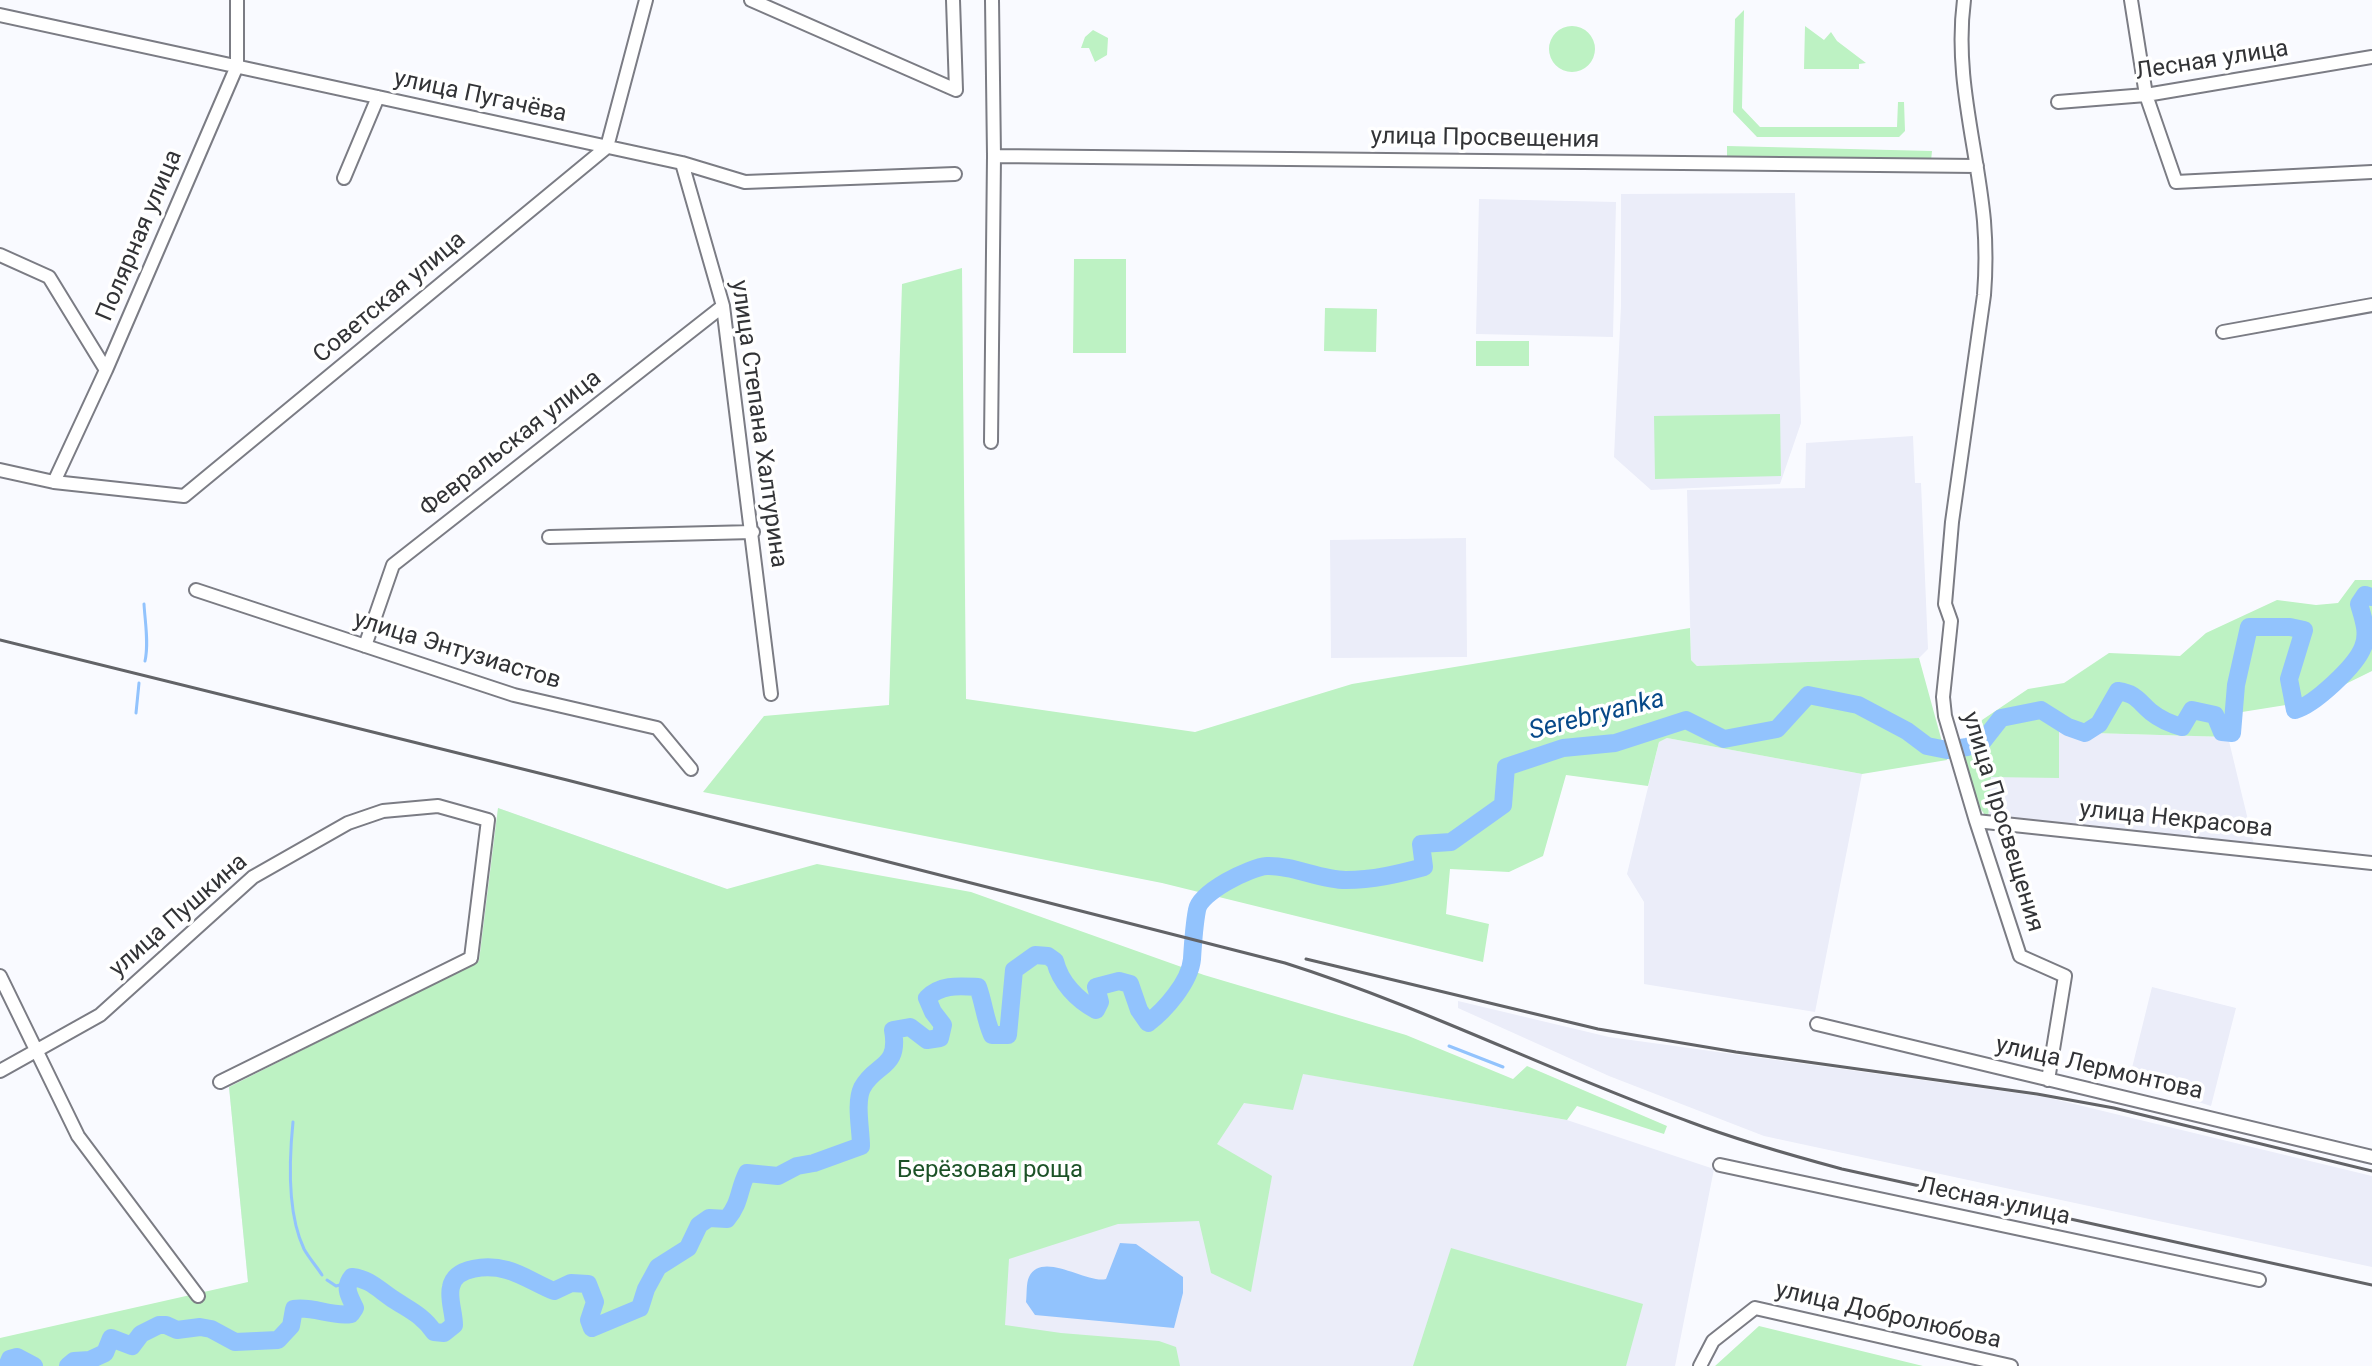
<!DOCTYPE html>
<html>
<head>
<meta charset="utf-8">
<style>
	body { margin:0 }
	canvas { display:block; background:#f9faff }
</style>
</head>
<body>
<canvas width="2372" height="1366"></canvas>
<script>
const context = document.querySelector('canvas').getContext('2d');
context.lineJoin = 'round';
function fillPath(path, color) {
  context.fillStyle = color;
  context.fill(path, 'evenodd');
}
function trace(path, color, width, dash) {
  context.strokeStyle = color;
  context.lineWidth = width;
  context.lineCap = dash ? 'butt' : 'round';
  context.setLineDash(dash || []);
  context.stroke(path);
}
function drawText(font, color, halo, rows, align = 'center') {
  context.font = font + ' Roboto,sans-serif';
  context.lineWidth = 7;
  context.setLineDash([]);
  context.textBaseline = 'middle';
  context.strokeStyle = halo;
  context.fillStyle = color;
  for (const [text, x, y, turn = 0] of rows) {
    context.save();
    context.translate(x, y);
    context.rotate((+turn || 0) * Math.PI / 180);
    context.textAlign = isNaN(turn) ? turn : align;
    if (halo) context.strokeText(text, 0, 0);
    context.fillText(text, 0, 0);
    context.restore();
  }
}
fillPath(new Path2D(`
	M1795,193L1801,423L1780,484L1651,490L1614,457L1621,306V194Z
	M1479,199L1616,202L1613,337L1476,334Z
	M1913,436L1915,483H1921L1928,649L1919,658L1697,666L1691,660L1687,490L1805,488L1806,443Z
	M1466,538L1467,657L1331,658L1330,540Z
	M2059,732L2228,737L2254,845L1988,819L1991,777Z
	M1667,738L1862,774L1815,1012L1644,984V902L1627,874L1659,742Z
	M498,808L727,889L1276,1069L1567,1120L1714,1169L1675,1366H339L248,1282L229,1087L479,961Z
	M2152,987L2236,1008L2211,1106L2129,1080Z
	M1458,1001L1609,1037L2045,1097L2372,1176V1267L1764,1136L1609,1076L1458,1008Z`), '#ebedf9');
fillPath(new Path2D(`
	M1744,10L1742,108L1760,127H1897L1898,102H1904L1905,131L1899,137H1757L1733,112L1735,19Z
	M1549 49a23 23 0 1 1 46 0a23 23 0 1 1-46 0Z
	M1805,26L1824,40L1831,32L1837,41L1866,63L1859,64V69H1804Z
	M1093,30L1108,38L1107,55L1095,62L1089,48H1081L1085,37Z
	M1727,146L1932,151L1931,161L1727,157Z
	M1074,259H1126V353H1073Z
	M962,268L966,699L1195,732L1352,684L1690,628L1691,660L1697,666L1919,658L1947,760L1862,774L1667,738L1659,742L1648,786L1566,775L1543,856L1509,872L1450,869L1446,914L1489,924L1483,962L1162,883L703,792L764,716L889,705L902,284Z
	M1325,308L1377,309L1376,352L1324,351Z
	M1476,341H1529V366H1476Z
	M1780,414L1781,476L1655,479L1654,416Z
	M2355,580H2372V671L2311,701L2242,712L2228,737L2059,732V778L1991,777L1988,819L1977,804L1965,757L1982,720L2028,689L2064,683L2109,653L2180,656L2206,633L2277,600L2316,605L2338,603Z
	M498,808L727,889L817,864L971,892L1204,975L1406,1035L1513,1079L1527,1066L1667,1126L1664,1134L1577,1106L1567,1120L1303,1074L1293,1110L1244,1103L1217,1144L1272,1176L1251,1292L1211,1273L1199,1221L1118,1224L1009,1259L1005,1325L1061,1333L1159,1341L1176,1347L1180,1366H0V1338L248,1282L229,1087L479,961Z
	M1451,1248L1643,1304L1626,1366H1413Z
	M1759,1326L1923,1366H1715Z`), '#bdf2c3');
fillPath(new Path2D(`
	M1120,1243L1136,1244L1183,1277V1293L1174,1328L1035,1315L1026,1302C1027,1295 1026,1283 1029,1277C1042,1250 1087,1284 1106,1279Z`), '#92c3fd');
trace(new Path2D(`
	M144,604C145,622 149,643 145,661
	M136,713L139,683
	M1449,1046L1503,1067
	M293,1122C289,1161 287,1213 304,1249C309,1258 317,1267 322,1275
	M327,1280L336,1286L347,1283`), '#92c3fd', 3);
trace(new Path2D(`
	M7,1366L10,1359L17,1357L34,1366
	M68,1366L74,1361L90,1360L105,1353L111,1338L132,1346L141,1334L159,1325H166L177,1330L200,1327L211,1329L235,1342L278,1340L291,1326L294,1309C314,1306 331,1317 351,1314L355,1308C350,1297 343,1288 352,1277C369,1279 377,1288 390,1297C407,1309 422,1314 434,1332L444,1333L454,1325C454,1313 448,1298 451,1287C455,1266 489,1265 507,1270C522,1274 539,1285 554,1291L571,1283L588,1284L595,1302L589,1320L592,1328L640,1308L646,1289L658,1267L688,1248L699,1225L709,1218L727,1219C741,1202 738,1191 747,1173L778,1176L797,1166L814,1163L861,1146C861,1130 855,1103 862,1088C875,1063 900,1069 893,1030L910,1027L927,1040L940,1038L943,1025L933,1012L927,998C941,984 959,986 978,987C984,1004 985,1019 992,1035H1008L1014,970L1035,955L1048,956L1055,961C1060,982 1077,1000 1096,1010L1100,1002L1096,987L1119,981L1130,984L1139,1010L1148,1023C1165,1010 1190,982 1192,959C1193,942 1194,926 1197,910C1200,892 1250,867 1267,866C1293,865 1320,880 1346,880C1373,880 1398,874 1424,867L1421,844L1451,842L1503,805L1506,767L1563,748L1615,743L1686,720L1724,739L1777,729L1808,695L1858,705L1907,731L1927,746L1947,750L1967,747L1983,741L2001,718L2041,710L2068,727L2085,733L2099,724L2118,691C2137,694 2138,701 2151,712C2161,720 2171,724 2182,727L2192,710L2215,715L2222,732L2232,733L2236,685L2249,627H2290L2304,630L2289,679L2295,710C2314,705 2356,666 2363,647C2369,633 2363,618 2359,604L2365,595L2372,597`), '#92c3fd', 18);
const minor = new Path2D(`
	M751,0L956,90L953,0
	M1964,0C1954,77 1977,145 1984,221C1986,246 1986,270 1984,295L1952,522L1945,604L1951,621L1943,697L1945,716L1976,821L2020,956L2065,976L2048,1080
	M2131,0L2146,95L2176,182L2372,172
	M0,15L682,163L745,182L955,174
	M2058,102L2146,95L2372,57
	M994,156L1977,166
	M682,163L723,306L771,694
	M344,178L378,97
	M0,255L49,277L106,370
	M2223,332L2372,305
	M991,442L994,156L992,0
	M0,470L54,482L184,496L607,147L646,0
	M54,482L106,370L237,66V0
	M549,537L753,532
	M196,590L514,695L657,728L691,769
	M365,646L393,565L723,306
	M1976,821L2372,863
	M0,976L78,1136L198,1296
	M1817,1024L2372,1157
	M0,1071L100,1015L253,877L348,823L383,811L438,806L488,820L471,958L220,1082
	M1720,1165L2259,1280
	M1700,1366L1713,1341L1755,1308L2011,1366`);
trace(minor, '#7b7c84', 16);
trace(minor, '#fff', 12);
trace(new Path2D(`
	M0,640L567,780L1285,963C1424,1007 1553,1073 1690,1122C1740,1141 1790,1155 1842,1169L2372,1285
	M1306,959L1598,1029L1736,1052L2037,1094L2114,1108L2372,1171`), '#626367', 3);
drawText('24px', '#323336', '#fff', [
	["Лесная улица",2212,61,-9],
	["улица Пугачёва",480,97,12],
	["улица Просвещения",1485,139,1],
	["Полярная улица",140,236,-67],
	["Советская улица",390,298,-40],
	["улица Степана Халтурина",758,424,82],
	["Февральская улица",511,444,-38],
	["улица Энтузиастов",457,651,17],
	["улица Некрасова",2176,820,6],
	["улица Просвещения",2002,822,73],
	["улица Пушкина",179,916,-41],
	["улица Лермонтова",2099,1069,13],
	["Лесная улица",1994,1202,12],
	["улица Добролюбова",1888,1316,13]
]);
drawText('24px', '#1c5227', '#fff', [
	["Берёзовая роща",990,1171]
]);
drawText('italic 26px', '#074989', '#fff', [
	["Serebryanka",1597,716,-14]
]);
</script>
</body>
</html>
